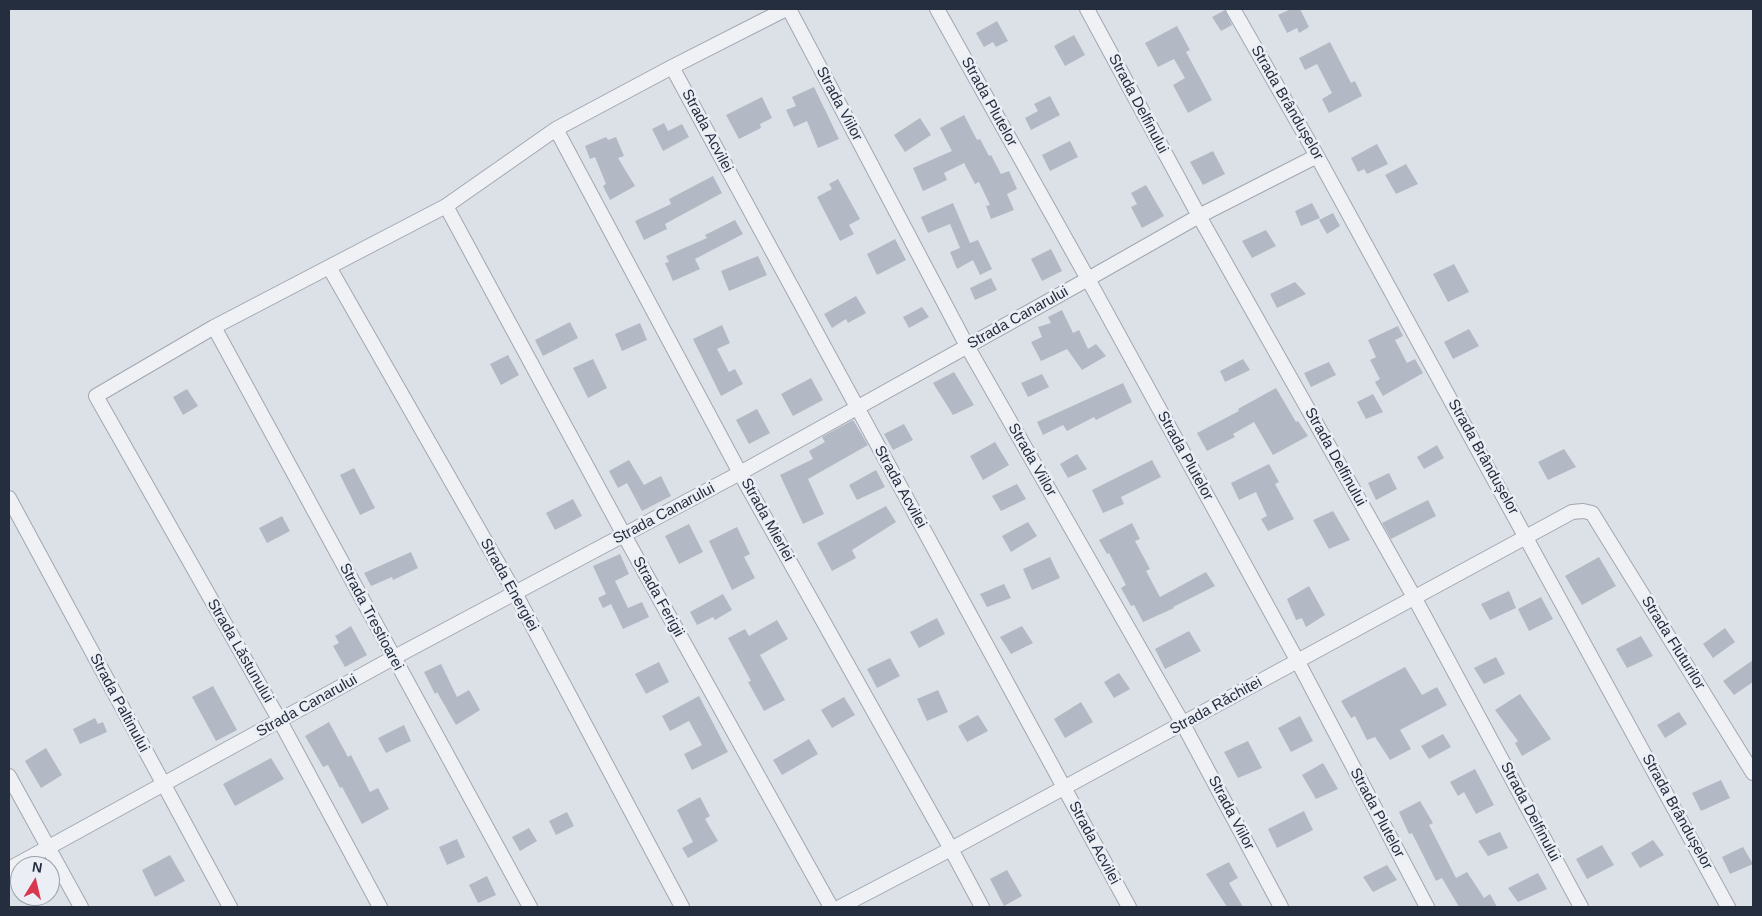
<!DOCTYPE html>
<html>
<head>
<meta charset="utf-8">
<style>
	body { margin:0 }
	#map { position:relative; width:1762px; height:916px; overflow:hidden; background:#dce0e7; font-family:Arial,sans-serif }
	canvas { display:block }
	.frame { position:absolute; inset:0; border:10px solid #252e3e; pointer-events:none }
	.north { position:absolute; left:10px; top:856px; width:50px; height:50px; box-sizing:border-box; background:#ebeff5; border:1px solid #9ca2ac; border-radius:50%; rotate:9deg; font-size:14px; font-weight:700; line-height:20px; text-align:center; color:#252e3e }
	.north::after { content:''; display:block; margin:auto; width:18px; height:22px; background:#d7374f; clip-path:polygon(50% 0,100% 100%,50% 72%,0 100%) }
</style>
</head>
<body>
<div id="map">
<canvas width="1762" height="916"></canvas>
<div class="frame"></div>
<div class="north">N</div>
</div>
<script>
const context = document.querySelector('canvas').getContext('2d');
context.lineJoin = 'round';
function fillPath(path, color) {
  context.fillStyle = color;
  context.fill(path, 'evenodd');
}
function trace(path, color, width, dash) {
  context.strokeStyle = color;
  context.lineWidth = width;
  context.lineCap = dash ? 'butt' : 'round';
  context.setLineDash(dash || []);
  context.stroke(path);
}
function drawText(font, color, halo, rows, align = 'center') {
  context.font = font + ' Arial,sans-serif';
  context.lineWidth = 5;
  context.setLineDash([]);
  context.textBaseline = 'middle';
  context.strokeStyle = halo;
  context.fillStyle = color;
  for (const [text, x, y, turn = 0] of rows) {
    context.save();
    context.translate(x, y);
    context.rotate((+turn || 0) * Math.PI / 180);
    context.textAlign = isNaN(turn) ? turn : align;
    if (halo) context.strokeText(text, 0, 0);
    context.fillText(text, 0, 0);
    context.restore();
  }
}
fillPath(new Path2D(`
	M1291,9H1300L1309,27L1299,33L1297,28L1287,33L1278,15Z
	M1225,10L1232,25L1221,31L1212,17Z
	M997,21L1008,41L996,47L993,42L984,47L976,33Z
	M1177,26L1190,50L1186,52L1212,100L1188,113L1173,85L1185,78L1174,59L1158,67L1145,43Z
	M1074,35L1085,55L1065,66L1054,46Z
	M1330,42L1351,83L1355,81L1362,96L1329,113L1322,99L1332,93L1317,64L1305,70L1299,58Z
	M814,87L839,139L818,148L807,121L794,127L786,110L796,106L792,97Z
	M1050,96L1060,115L1031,130L1025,118L1038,111L1034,104Z
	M762,97L772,118L760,124L761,128L739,139L726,115Z
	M964,115L977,140L980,139L989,156L991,155L1001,174L1009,171L1017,189L1007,194L1014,210L991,219L986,206L990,205L979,182L975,184L964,163L944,173L947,180L923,191L913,168L952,151L940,128Z
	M920,118L931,135L905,152L894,135Z
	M664,123L668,131L682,124L689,137L663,151L652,129Z
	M606,137L608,140L616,137L624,156L618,158L635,186L610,200L603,186L606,184L595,157L590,159L585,146Z
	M1070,141L1078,157L1050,171L1042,155Z
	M1377,144L1388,164L1367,174L1364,169L1358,172L1351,158Z
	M1213,151L1225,174L1203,185L1190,162Z
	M1406,164L1418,184L1396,194L1385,175Z
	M713,176L722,193L665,224L667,229L644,240L635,221L671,204L669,199Z
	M838,179L860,219L849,225L854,234L840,241L817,197L832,189L829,184Z
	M1146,185L1164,216L1142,228L1131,207L1137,204L1131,193Z
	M953,203L970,243L978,240L992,269L980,275L973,260L957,269L950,252L960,248L950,224L928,233L921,217Z
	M1312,203L1320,218L1301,226L1295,211Z
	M1333,213L1340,226L1327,234L1319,220Z
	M735,220L743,234L695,259L700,269L673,281L665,263L669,262L666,256L707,238L705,235Z
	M1266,230L1276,246L1252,258L1242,241Z
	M895,239L906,260L877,275L867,254Z
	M1051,249L1062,271L1042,281L1031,259Z
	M758,256L767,275L729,291L721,271Z
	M1454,264L1469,292L1448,302L1433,274Z
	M991,278L997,290L975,300L970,288Z
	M1295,282L1306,294L1277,308L1270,294Z
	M856,296L866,313L848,323L846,319L832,328L824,314Z
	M922,307L929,317L909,328L903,317Z
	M1062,310L1073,333L1079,330L1088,349L1096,344L1106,356L1082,370L1067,349L1041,361L1031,342L1042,337L1038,327L1051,323L1048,317Z
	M570,322L578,338L543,356L535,340Z
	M640,323L647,340L622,351L615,334Z
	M722,325L730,343L717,349L729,372L735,369L743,384L721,396L693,339Z
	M1398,326L1403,336L1395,340L1407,363L1415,359L1423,373L1383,396L1375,382L1380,379L1370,360L1376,357L1368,340Z
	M1469,329L1479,346L1453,359L1444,342Z
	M508,355L519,375L501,385L490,364Z
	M593,359L607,388L588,398L573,368Z
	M1243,359L1250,370L1225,382L1220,371Z
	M1329,362L1336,375L1311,387L1304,373Z
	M954,372L974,405L953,415L933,383Z
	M1042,374L1049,387L1028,397L1021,383Z
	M811,378L823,400L793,416L781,394Z
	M1123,383L1132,402L1096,420L1094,417L1067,431L1063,425L1043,435L1037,422Z
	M1276,388L1296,422L1298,421L1308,436L1273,455L1254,422L1233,434L1235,437L1207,451L1197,433L1239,411L1238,409Z
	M187,389L198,406L183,415L173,397Z
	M1373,394L1383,412L1366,419L1357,402Z
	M757,409L770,433L749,444L736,420Z
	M853,420L868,445L808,479L824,514L803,524L780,475L813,459L809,451L825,442L822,437Z
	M904,424L913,440L893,450L884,434Z
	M995,442L1009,465L983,480L970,456Z
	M1437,445L1444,458L1424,469L1417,457Z
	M1564,449L1576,467L1548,480L1538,462Z
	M1077,454L1087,469L1068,478L1060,464Z
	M629,460L644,485L661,476L671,496L642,511L627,483L618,488L609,471Z
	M1152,460L1161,477L1121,497L1124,504L1103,513L1092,490Z
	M1269,464L1279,482L1275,484L1294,519L1268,531L1261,519L1267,516L1256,492L1239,500L1231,483Z
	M354,468L375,508L360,515L340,475Z
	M876,470L885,487L857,500L849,485Z
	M1389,473L1397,489L1376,500L1368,483Z
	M1017,484L1026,499L1001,511L992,496Z
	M573,499L582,516L555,530L546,513Z
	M1428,500L1436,516L1391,539L1382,523Z
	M886,506L896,522L852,550L856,558L832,571L817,543Z
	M1333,511L1350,540L1329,549L1313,520Z
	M282,516L290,531L267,543L259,528Z
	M1028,522L1037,536L1011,552L1002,536Z
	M1132,523L1140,539L1135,541L1150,569L1146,571L1160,597L1206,572L1215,586L1173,607L1174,608L1143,622L1134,605L1131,606L1121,588L1126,585L1109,553L1107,554L1099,540Z
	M689,524L703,552L679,564L665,536Z
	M737,527L750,554L744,557L755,578L732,590L709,541Z
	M411,552L418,568L393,580L392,577L371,586L364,573Z
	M620,554L629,574L615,581L628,608L642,602L649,617L623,629L611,604L603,608L598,598L606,594L593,566Z
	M1050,557L1060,578L1032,590L1023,569Z
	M1599,557L1616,586L1582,605L1565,576Z
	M1004,584L1011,598L987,607L980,594Z
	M1309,586L1325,615L1306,627L1302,618L1296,620L1287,599Z
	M1509,591L1516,608L1490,620L1481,604Z
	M723,594L732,610L715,620L713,617L697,625L690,612Z
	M1541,597L1553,619L1529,631L1518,609Z
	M937,618L945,634L919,648L910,632Z
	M777,620L788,639L760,655L785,700L764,711L748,682L751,681L728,638L745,629L749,636Z
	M351,626L367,655L345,667L333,646L339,643L335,636Z
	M1022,626L1033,643L1011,654L1000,637Z
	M1725,628L1735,642L1713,658L1703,644Z
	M1189,631L1201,651L1165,669L1155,649Z
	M1641,636L1653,656L1627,668L1616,649Z
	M1496,657L1505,674L1484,684L1474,668Z
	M890,658L900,676L877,688L867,669Z
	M1753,660V682L1734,695L1723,681Z
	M659,662L669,682L646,694L635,674Z
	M441,664L457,697L469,690L480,710L456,725L437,692L435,694L424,672Z
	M1405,667L1422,695L1437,687L1447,705L1400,730L1411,749L1390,760L1375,737L1367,740L1355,716L1351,718L1341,701Z
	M1119,673L1130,689L1114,698L1104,682Z
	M213,686L237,730L216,741L192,697Z
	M938,690L948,712L927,721L917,699Z
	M1520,694L1551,739L1522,756L1515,743L1518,741L1495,710Z
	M699,696L728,752L692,770L684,754L702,745L689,721L670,731L662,716Z
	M844,697L855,715L832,728L821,710Z
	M1081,702L1093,722L1065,738L1054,719Z
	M1679,712L1687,724L1665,738L1657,725Z
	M978,715L988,731L967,742L958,726Z
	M1300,716L1313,741L1291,752L1278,728Z
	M95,718L98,724L103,722L107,732L80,744L73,729Z
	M329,722L348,757L351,755L370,792L378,788L389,809L362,824L342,787L340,788L328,765L323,767L305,736Z
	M404,725L411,741L386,753L378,738Z
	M1443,734L1451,747L1429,759L1421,746Z
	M809,739L818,754L782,775L773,760Z
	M1248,741L1262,768L1238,778L1224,752Z
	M46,748L62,775L41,788L25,761Z
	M271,758L284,779L235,806L223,784Z
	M1323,763L1338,789L1316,799L1302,775Z
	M1475,769L1494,805L1476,814L1464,792L1458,796L1450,782Z
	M1721,780L1730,798L1701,811L1692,793Z
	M700,797L710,816L705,819L718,841L688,858L682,848L693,842L677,810Z
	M1420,801L1433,823L1429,825L1456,878L1467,872L1484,898L1490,894L1497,907H1459L1442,878L1436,881L1412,833L1409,834L1399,812Z
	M1304,811L1313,830L1277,848L1268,829Z
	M567,812L574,826L556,835L549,821Z
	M529,828L537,841L520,851L512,837Z
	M1500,832L1508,848L1488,856L1478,841Z
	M457,839L465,857L447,865L439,847Z
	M1653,840L1664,855L1640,868L1631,853Z
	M1602,845L1614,865L1587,879L1576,859Z
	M1743,847L1753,864L1730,874L1722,857Z
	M170,855L185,881L155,897L142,870Z
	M1229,862L1238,878L1229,883L1243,907H1227L1206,874Z
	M1387,865L1397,880L1373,892L1363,877Z
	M1007,870L1022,896L1004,906L990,879Z
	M1538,873L1547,889L1518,902L1508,888Z
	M487,876L496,895L478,903L469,885Z`), '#b3b9c4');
const street = new Path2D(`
	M789,9L967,346L1183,724L1281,907
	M937,9L1088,279L1297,660L1427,907
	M1087,9L1199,216L1414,597L1581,907
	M1233,9L1317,156L1728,907
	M672,67L1129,907
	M556,129L740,473L951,849L982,907
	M446,206L624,535L831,907
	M329,267L515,593L682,907
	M214,327L530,907
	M9,498L230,907
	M9,776L81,907
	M9,869L393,658L740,473L1088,279L1199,216L1317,156
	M380,907L280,721L96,396L214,327L446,206L556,129L672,67L786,9
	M840,907L951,849L1572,512L1583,511L1592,513L1753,773`);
trace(street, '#a1a7b1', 16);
trace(street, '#eff1f5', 14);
drawText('15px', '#252e3e', '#ebeff5', [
	["Strada Plutelor",989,102,61],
	["Strada Brândușelor",1287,103,60],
	["Strada Viilor",839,104,62],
	["Strada Delfinului",1138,104,62],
	["Strada Acvilei",707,131,62],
	["Strada Canarului",1018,318,-29],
	["Strada Plutelor",1185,456,61],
	["Strada Delfinului",1335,457,61],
	["Strada Brândușelor",1483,457,61],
	["Strada Viilor",1032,460,60],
	["Strada Acvilei",900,487,61],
	["Strada Canarului",664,514,-28],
	["Strada Mierlei",767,520,61],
	["Strada Energiei",509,585,61],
	["Strada Ferigii",658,597,61],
	["Strada Trestioarei",371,617,62],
	["Strada Fluturilor",1673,643,58],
	["Strada Lăstunului",240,651,60],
	["Strada Paltinului",119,703,62],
	["Strada Canarului",307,706,-29],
	["Strada Răchitei",1216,706,-29],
	["Strada Delfinului",1530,812,62],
	["Strada Brândușelor",1677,812,61],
	["Strada Viilor",1231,813,62],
	["Strada Plutelor",1377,813,62],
	["Strada Acvilei",1094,843,62]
]);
</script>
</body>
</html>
